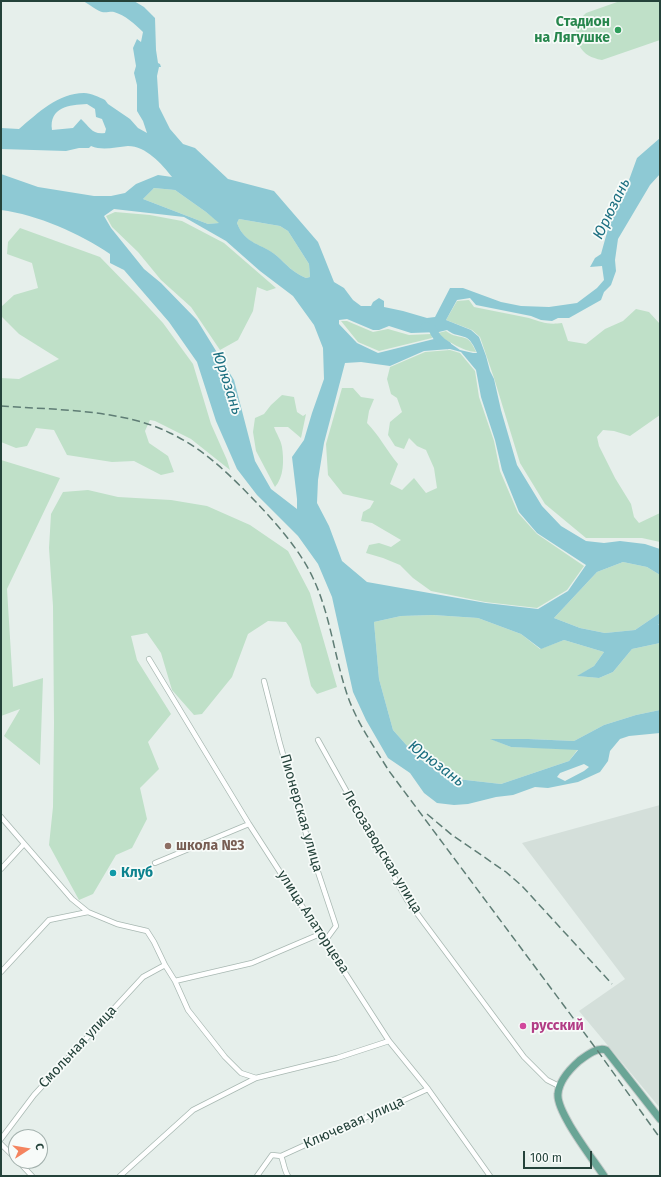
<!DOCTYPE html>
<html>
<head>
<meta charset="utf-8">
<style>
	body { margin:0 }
	#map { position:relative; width:661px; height:1177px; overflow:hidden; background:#e6efeb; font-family:"Fira Sans",sans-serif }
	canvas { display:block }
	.frame { position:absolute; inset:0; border:2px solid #24423a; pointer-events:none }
	.north { position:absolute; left:8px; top:1129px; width:40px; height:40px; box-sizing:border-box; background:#f7fbf9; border:1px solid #a3b1ad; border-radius:50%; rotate:78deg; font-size:11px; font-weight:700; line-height:16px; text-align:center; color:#24423a }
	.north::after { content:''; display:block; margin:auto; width:14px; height:18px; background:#f4845f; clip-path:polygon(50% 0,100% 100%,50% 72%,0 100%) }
	.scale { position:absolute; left:523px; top:1151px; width:69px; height:18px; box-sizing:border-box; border:2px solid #24423a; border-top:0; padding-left:5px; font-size:12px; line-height:14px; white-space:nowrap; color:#24423a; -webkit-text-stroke:3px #f7fbf9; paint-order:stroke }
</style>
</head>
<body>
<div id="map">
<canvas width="661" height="1177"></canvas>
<div class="frame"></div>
<div class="north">С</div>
<div class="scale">100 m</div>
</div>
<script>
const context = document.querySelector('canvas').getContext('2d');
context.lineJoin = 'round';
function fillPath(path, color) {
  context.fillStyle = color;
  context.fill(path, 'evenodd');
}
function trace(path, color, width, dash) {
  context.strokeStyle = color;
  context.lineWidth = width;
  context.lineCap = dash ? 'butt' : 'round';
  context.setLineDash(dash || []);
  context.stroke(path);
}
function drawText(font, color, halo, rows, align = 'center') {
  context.font = font + ' "Fira Sans",sans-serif';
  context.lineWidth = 3.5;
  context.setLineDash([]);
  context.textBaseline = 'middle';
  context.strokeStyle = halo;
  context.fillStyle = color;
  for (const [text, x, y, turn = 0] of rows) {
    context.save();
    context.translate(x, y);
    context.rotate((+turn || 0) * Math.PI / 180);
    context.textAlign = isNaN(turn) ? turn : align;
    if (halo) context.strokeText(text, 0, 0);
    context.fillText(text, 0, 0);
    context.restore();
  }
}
fillPath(new Path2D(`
	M660,805V1108L579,1011L625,979L522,843Z`), '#d4dfda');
fillPath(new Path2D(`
	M620,1H660V40L602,60C580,56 576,44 576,23L586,13Z
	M154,188L175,190L206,212L220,223L208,224L143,199Z
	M115,212L150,215L182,221L224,243L276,288L267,291L257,287L253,311L238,340L220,350L191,307L161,280L138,252L112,227L106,216Z
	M239,219L280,226L288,231L309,264L310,277L306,278C292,272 287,265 277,256C261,243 245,245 237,223Z
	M20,228L100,257L138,296L163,323L193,364L211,424L227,460L230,470L191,439L155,421L150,420L145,431L149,443L168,456L174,472L161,475L134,461L112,462L67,455L54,430L36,428L27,446L16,448L1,442V378L19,379L59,359L19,334L1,316V307L14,295L38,288L32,263L7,254L8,242Z
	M469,300L474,307C492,311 511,314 529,318C542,322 547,325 562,323L568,341L586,344L605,329L623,321L636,309L649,312L660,324V415L630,436L614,431L603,430L597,437L599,446L615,478L631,504L634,517L639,523L660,513V542L642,538H586L545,504L520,463L494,378L480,337L472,330L446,320L457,301Z
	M341,321H347L373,332L388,329L409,335L431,334L432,338L379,351L358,342Z
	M446,331C461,342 467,330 476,352C460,351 452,341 438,337V333Z
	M450,350L460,353L475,371L479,397L494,441L500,471L518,513L537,534L584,566L567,590L537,608L485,602L431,591L413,578L400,565L383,558L366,553L369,545L379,543L391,547L401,540L372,523L361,521L363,512L370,508L374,501L343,494L328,475L326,444L342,388H353L361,397L374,399L369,411L367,423C379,435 387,451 398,464L390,484L402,490L414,478L426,493L437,488L434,468L426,450L417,446L409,438L404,449L395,446L388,435L390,422L402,412L397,398L391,394L387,379L390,367L425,352Z
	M282,395L294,397L297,412L303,416L306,414L301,438L288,427H274C276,433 281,440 282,447C284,460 284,477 275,487L256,451L253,432L255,418L264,414L271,405Z
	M1,460L60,478L7,589L13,687L43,678L40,765L4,736L20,709L1,716Z
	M88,490L118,497L171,500L207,506L250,525L288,551L310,593L337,687L317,694L311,686L301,644L286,622L268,621L248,634L232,677L202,714L194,715L172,690L161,653L147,633L131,636L137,660L171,714L148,742L159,769L140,788L147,819L132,848L116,855L93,894L79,900L49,845L53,807L54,723L53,606L49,548L51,514L63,492Z
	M623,562L647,567L660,575V613L635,630L605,633L580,628L554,618L597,572Z
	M433,615L478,618L521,634L540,649L564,640L604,652L594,666L578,676L599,678L613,672L632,649L660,643V710L636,715L604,725L574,741L528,739H491L511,747L578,749L569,761L501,784L448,778L417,757L393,730L379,679L374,622L401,616Z`), '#bfe0c8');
fillPath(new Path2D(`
	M83,1H134L144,7L155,18L156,50L158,63L160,64L161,67H159L157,76L159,107L170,129L183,144L195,148L228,179L274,191L318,242L334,282L344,288L353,300L361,306H371L373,302L379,298L384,301V307L403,311L427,318L435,317L450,288H463L501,302L521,306L549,307L577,303L597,288L604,280L602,266L590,267L595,258L601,254L613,211L625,191L637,158L660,138V174L650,185L618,239L615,260L616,271L611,285L604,292L601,300L569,318H558L552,321L541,320L531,316L476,305L470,298L457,300L446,320L471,330L479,337L486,356L490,371L494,379L501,410L517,465L542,506L561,526L586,541L604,543L620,541L645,544L660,549V575L647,567L623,562L597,572L554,618L580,628L605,633L635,630L660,613V624L658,625H660V643L632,649L613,672L599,678L577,676L594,666L604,652L564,640L541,649L521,634L478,618L433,615L401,616L374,622L379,679L393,730L417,757L448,778L501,784L569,761L578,750L511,747L490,739H528L574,741L604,725L636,715L660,710V733L629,736L620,739L610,751L608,761L600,772L578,782L548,788L535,787L513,795L496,797L468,804L454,805L437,803L424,793L410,773L388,758L366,720L353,692L332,597L318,564L298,536L257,495L237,469L216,421L197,362L169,322L124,270L110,263V254C79,233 38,215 1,210V174L38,187L94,196H111L125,193L136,184L158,175L172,177C162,164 146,146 128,146C115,147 103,151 91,146L89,148H79L66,151L1,149V128L19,129C38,113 58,93 84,93C91,93 99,97 105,100L108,104L130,119L138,128L147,133L143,121L137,111V85L134,73L136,66L133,48L137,39L141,42L143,32C135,24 125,15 114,12C111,11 106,13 102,12C99,12 87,3 83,1ZM87,104L95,109L96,117L102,119L106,129L105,133C92,135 90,127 81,119L73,128L52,130C49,107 69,105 87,104ZM154,188L175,190L206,212L219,223L208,224L143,199ZM114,209L184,217L226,241L260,271L293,296L314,325L323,348L324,379L312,413L304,440L292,457L297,499V509L271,489L255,461L234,380L197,320L161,283L144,269L111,228L104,216ZM239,219L280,226L288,231L309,264L310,277L306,278C292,272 287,265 277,256C262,243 245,245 237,223ZM347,319L373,330H379L389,326L411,333L439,332L447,330C462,341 467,329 477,353H473L460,350L444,339H434L378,353L357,343L339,324V320ZM450,349L461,352L476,370L481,397L495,440L502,470L519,512L537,533L586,565L568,591L538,609L486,603L367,582L342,561L329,526L317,503L318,480L324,443L345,363L361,362L390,366L424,351ZM584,764L589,767L584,771L565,781L557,777L560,773Z`), '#8ec9d4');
trace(new Path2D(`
	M425,326L432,328C435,336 439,341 447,345`), '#8ec9d4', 8);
const street = new Path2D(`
	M149,659L249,824L389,1041L428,1089L490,1176
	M264,681C284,764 308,845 336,926L325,941
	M318,740L407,900L524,1057L547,1080L559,1086
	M1,817L72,899L88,912L117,924L147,931L154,942L165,965L175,981L188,1010L225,1057L241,1073L256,1078
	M155,863L249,824
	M1,869L24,844
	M1,972L49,920L88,912
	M175,981L252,963L320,934
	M1,1139L34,1095L143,977L165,965
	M1,1144L16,1159
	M281,1156L428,1089
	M18,1161L32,1176
	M120,1176L193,1110L256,1078L337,1058L389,1041
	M257,1176L272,1155L281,1156C284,1163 284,1170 288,1176`);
const primary = new Path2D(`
	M604,1176C593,1159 556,1112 558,1094C559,1081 570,1069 579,1061C587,1055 597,1047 606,1050L660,1119`);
trace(street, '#a8b8b2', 6);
trace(primary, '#c2cac8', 9);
trace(street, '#fff', 4.5);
trace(primary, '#6aa596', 7);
trace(new Path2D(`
	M1,406C55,410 122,409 170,433C204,449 230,475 255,501C276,523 300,550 313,578C330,614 334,654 346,691C355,720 373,745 389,771L597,1050L660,1138
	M427,814L452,835L506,872L522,886L612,984`), '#5f7d75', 1.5, [8, 4]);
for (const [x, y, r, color] of [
	[618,30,4,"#2e9e5b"],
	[168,846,4,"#8d6e63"],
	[113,873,4,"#0f9aa8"],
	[523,1026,4,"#d1479c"]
]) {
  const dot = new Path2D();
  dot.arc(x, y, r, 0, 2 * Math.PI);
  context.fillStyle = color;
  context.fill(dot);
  trace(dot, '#f7fbf9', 1.5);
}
drawText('bold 14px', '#27864d', '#f7fbf9', [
	["Cтадион",610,22],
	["на Лягушке",610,38]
], 'right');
drawText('14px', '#24423a', '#f7fbf9', [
	["Пионерская улица",301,813,74],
	["Лесозаводская улица",382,852,59],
	["улица Алаторцева",313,922,57],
	["Смольная улица",78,1047,-47],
	["Ключевая улица",354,1123,-24]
]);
drawText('bold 14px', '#785e54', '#f7fbf9', [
	["школа №3",176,846]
], 'left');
drawText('bold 14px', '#0d838f', '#f7fbf9', [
	["Клуб",121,873]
], 'left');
drawText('bold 14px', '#b23c85', '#f7fbf9', [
	["русский",531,1026]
], 'left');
drawText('italic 15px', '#1c6f80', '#f7fbf9', [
	["Юрюзань",612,209,-64],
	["Юрюзань",227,383,72],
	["Юрюзань",436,764,37]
]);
</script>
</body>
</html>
